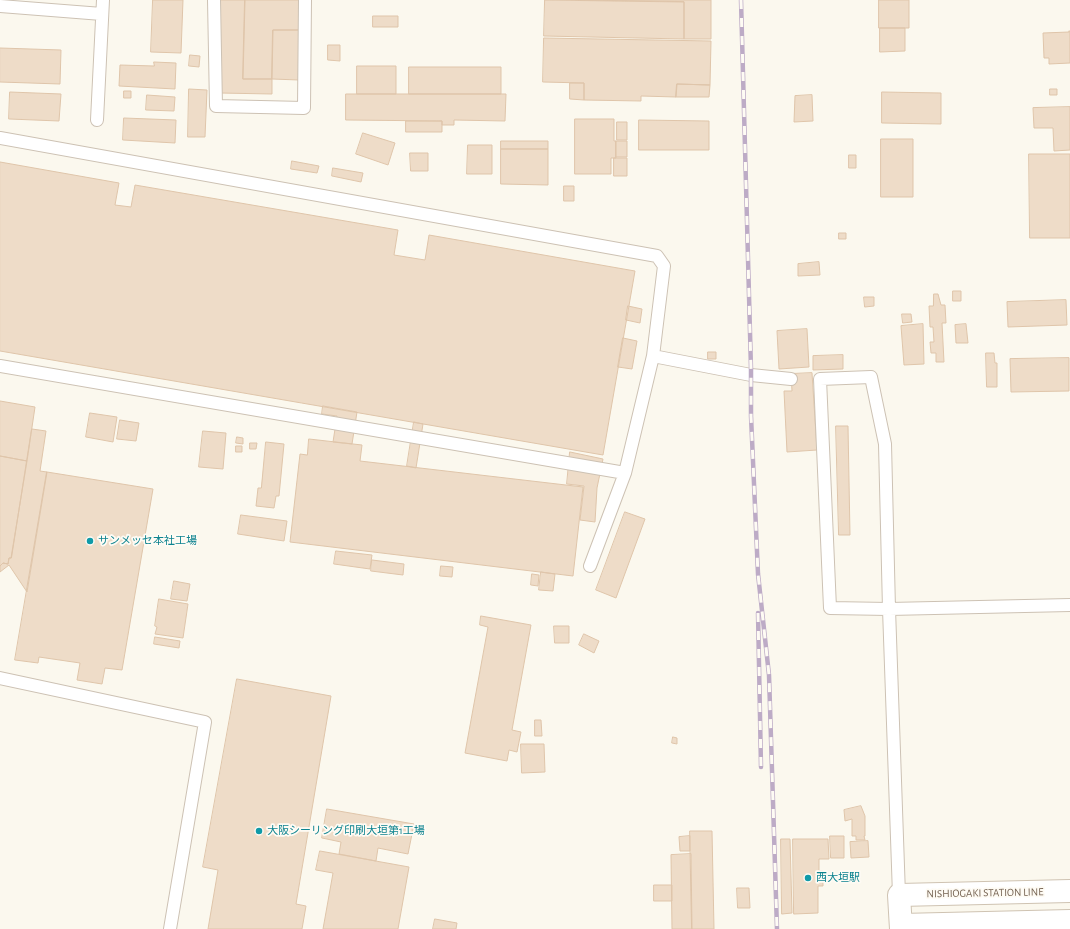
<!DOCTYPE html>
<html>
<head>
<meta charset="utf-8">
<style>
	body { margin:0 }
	canvas { display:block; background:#fbf8ee }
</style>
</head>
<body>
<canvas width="1070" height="929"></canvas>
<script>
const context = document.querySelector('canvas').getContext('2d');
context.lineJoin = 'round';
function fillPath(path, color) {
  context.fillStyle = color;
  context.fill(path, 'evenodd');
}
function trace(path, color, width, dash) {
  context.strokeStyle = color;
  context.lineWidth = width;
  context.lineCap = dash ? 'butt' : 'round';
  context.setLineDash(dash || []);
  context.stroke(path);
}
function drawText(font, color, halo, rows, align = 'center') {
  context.font = font + ' "Alegreya Sans","Noto Sans JP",sans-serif';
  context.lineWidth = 3.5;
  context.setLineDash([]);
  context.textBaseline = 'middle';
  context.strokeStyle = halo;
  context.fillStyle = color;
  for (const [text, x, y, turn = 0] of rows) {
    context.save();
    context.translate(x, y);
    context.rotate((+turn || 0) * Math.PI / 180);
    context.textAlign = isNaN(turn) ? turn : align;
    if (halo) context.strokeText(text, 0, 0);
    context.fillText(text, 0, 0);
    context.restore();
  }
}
const building = new Path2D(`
	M153,0H183L181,53L151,52Z
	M217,0H245L243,79H272V94L219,93Z
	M245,0H300V30H273L272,79H243Z
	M545,0L684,2V39L544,36Z
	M578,0H711V39H684V2Z
	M879,0H909V28H879Z
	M373,16H398V27H373Z
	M880,28H905V51L880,52Z
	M273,30H300L299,80L272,79Z
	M1069,31H1070V63L1049,64V58H1044L1043,33L1069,32Z
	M544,38L711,41L710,85L677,84L676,97L641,96V101L584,100V83L543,82Z
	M328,45H340V61L328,60Z
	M0,48L61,50L60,84L0,82Z
	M190,55L200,56L199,67L189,66Z
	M154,62L176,63L175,89L119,86L120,65L154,66Z
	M357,66H396V94H357Z
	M409,67H501V94H409Z
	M570,83H584V100L570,99Z
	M677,84L710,85L709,97H676Z
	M189,89L207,90L205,137H188Z
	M1050,89H1057V95H1050Z
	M124,91H131V98H124Z
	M10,92L61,94L59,121L9,119Z
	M882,92L941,93V124L882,123Z
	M346,94H506L505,121L454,120V125H442V121L346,120Z
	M147,95L175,97L174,111L146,110Z
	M812,95L813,121L794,122L795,96Z
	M1070,107V150L1054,151L1053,128H1034L1033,108Z
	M124,118L176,120L175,143L123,140Z
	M575,119H614V141H616V158H611V174H575Z
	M639,120L709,121V150H639Z
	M406,121H442V132H406Z
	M617,122H627V140H617Z
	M363,133L395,143L388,165L356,154Z
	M881,139H913V197H881Z
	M501,141H548V149H501Z
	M616,141H627V157H616Z
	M468,145H492V174H467Z
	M501,149H548V185L501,184Z
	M410,153H428V171H411Z
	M1029,154H1070V238H1030Z
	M849,155H856V168H849Z
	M614,158H627V176H614Z
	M292,161L319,166L317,173L291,169Z
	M0,162L119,183L115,205L131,207L135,185L398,230L394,255L425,260L429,235L635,271L603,455L0,351Z
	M333,168L363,173L361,182L332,176Z
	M564,186H574V201H564Z
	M839,233H846V239H839Z
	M819,262L820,275L798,276V264Z
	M953,291H961V301H953Z
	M934,294H938L941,305H945L946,323H942L944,362H936V353H931L930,342H934L933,327H930L929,306H933Z
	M864,297H874V306L865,307Z
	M1066,300L1067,325L1008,327L1007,302Z
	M628,306L642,309L640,323L626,320Z
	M902,314H911L912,322L903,323Z
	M923,324L924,364L904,365L901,326Z
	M966,324L968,343H956L955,325Z
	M807,329L809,367L779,369L777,331Z
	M623,338L637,341L632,369L618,367Z
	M708,352H716V359H708Z
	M986,353H994L995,363H997V387H987Z
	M843,355V369L813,370V356Z
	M1069,358V391L1011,392L1010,359Z
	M812,373L817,450L787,452L784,391H792L791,374Z
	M0,401L35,407L27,461L0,456Z
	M323,406L357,412L352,444L333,442L337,416L322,414Z
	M90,413L117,417L113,442L86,437Z
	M120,420L139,423L136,441L117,439Z
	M414,422L423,424L416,468L407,466Z
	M836,426H848L850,535H839Z
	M32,429L46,431L40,471L47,472L27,592L9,565L0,572V566L3,563L8,564L9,558H11Z
	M203,431L226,433L223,469L199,467Z
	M237,437L243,438V444L236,443Z
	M309,439L362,445L360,461L583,487L573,576L290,542L300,454L307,455Z
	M266,442L284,444L279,496H276L274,508L256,506L258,488H261Z
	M250,443H257L256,449H250Z
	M236,446H242V452H236Z
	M570,452L603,459L597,488L595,522L580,520L584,486L567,484Z
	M0,456L27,461L11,558H9L8,564L3,563L0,566Z
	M47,472L153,489L122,670L105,668L102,684L77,680L80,663L39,657L38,663L15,660Z
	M625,512L645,519L616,598L596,590Z
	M241,515L287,521L284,541L238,534Z
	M336,551L372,555L370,569L334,564Z
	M372,560L404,564L403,575L371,571Z
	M441,566L453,567L452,577L440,576Z
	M541,572L555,574L553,591L539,590Z
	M532,574L539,575L538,586L531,585Z
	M174,581L190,584L187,601L171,599Z
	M159,599L188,604L183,638L155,634L157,627L155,626Z
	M481,616L531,625L512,730L521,732L517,752L509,750L507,761L465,753L488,627L480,625Z
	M554,626H569V643H555Z
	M584,634L599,641L594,653L579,645Z
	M155,637L180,641L179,648L154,644Z
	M237,679L331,696L296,904L306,906L302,929H208L218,870L203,867Z
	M535,720H541L542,736H535Z
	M673,737L677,738V744L672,743Z
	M521,744H544L545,772L522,773Z
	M861,806L865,816V836H864L865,840H856V836H852V819L845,821L844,810Z
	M327,809L414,824L408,854L378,848L376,861L339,854L341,842L322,838Z
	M690,831H712L714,929H692Z
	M690,836V851H680L679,837Z
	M830,836H844V858H831Z
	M781,839H790L792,913L782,914Z
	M793,839H828L829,859H819V871H823V886H818V913L794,914Z
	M868,841L869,857L851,858L850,842Z
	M320,851L409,867L398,929H323L333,873L316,870Z
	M691,854L692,929H672L671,855Z
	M654,885H672V901H654Z
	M737,888H749L750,908H738Z
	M435,919L457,923L456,929H433Z`);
fillPath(building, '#eedcc8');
trace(building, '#dfc5aa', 1);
const lane = new Path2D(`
	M214,0L216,106L304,108L305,0
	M0,6L102,14
	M97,120L103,0
	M0,138L657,256L664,266L653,356
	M0,366L625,473
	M871,377L885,444L889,609L830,608L820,379Z
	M590,566L625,473L653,356L751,375L791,379
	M0,678L205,722L170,929
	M899,895L889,609L1070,605`);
const secondary = new Path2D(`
	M901,925L1070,921
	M901,929L899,895L1070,891`);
trace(lane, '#cdc2b4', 14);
trace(secondary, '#cfc3b2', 24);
trace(lane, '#fff', 12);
trace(secondary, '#fff', 22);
const rail = new Path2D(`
	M741,0L751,369V416L758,574L769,675L777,929
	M758,613L761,767`);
trace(rail, '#bdabc6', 4.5);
trace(rail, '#fefbf4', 3, [9]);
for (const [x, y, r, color] of [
	[90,541,4,"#0f9aa8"],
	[259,831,4,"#0f9aa8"],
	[808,878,4,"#0f9aa8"]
]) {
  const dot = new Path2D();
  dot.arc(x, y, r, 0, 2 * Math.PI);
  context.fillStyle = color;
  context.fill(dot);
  trace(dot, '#fefbf4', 1.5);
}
drawText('11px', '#0d838f', '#fefbf4', [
	["サンメッセ本社工場",98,541],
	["大阪シーリング印刷大垣第1工場",267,831],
	["西大垣駅",816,878]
], 'left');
drawText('11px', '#756352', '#fefbf4', [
	["NISHIOGAKI STATION LINE",985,893,-1]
]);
</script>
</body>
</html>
